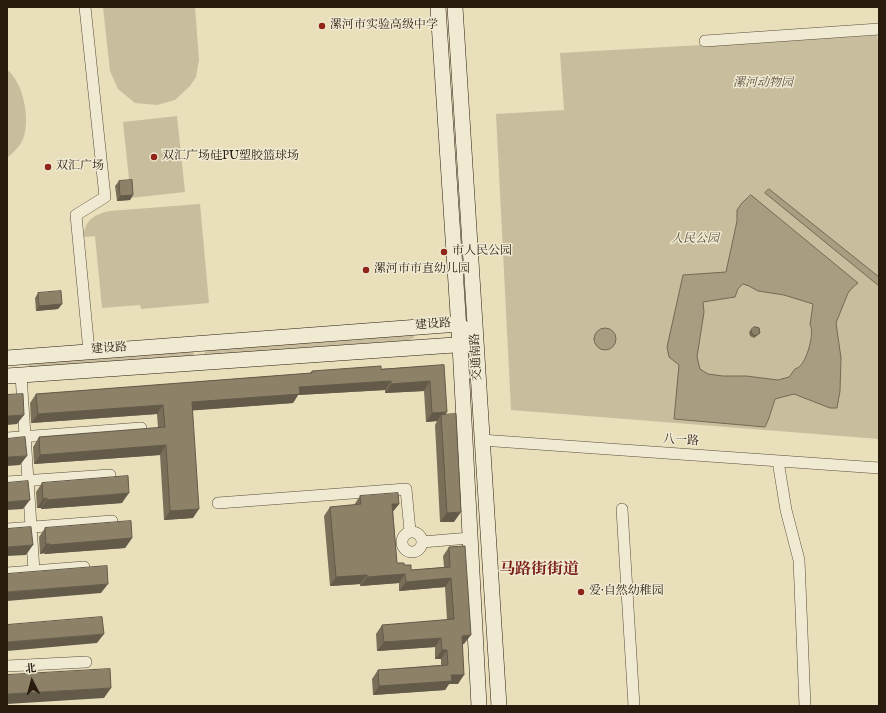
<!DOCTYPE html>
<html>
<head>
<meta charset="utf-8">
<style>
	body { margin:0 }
	#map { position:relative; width:886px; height:713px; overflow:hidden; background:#e9dfbb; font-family:"IM FELL English","Noto Serif SC",serif }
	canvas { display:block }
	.frame { position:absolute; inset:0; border:8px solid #291c0f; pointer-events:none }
	.north { position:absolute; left:12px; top:661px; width:40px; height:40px; -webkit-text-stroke:3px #f1ead3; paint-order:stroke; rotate:354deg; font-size:11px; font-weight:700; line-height:16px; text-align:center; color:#291c0f }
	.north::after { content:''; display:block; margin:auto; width:14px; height:18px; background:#291c0f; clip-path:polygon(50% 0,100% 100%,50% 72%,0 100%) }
</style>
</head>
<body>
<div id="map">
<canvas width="886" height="713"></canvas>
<div class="frame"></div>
<div class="north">北</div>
</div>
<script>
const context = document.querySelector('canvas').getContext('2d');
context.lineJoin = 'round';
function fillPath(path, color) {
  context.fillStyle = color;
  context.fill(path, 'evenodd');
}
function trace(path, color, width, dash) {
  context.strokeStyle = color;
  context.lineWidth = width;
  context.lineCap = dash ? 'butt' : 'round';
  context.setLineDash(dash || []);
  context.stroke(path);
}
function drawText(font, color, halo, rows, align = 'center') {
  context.font = font + ' "IM FELL English","Noto Serif SC",serif';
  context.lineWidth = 3;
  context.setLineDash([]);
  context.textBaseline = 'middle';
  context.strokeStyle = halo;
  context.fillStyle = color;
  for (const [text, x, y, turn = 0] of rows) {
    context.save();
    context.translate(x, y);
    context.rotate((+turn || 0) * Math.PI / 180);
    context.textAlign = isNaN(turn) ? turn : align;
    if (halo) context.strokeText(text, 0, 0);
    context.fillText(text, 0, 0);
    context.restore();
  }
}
fillPath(new Path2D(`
	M103,7H195L199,60L196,77L190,86L175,100L157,105L135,103L118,89L110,71Z
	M877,35L879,46V439L511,410L496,114L564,110L560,53Z
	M7,70C23,81 30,118 24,136C21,146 14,152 7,158Z
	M177,116L185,192L131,198L123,122Z
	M200,204L209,303L141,309L140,305L102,308L95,236L84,237C84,220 95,214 110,211Z
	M409,334L415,337L410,340L205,355L204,349Z
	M194,350V356L29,369V362Z`), '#c8be9e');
const water = new Path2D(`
	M769,189L879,277V286L765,193Z
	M751,195L858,283L853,287L848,293L836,323L841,358L840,391L837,408H830L794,394L775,399L769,418L765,427L674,419L679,365L669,357L667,347L683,275L726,272L737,221V210L742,203ZM743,284L749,286L758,291L784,295L813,304L810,325C815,332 807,360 800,366C799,368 796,368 795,369C793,371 791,375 789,377L778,380L746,376H723L708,374L700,369L697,357L704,312L703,302L735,297L738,289Z
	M594 339a11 11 0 1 1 22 0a11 11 0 1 1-22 0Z`);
fillPath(water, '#a89d81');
trace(water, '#756953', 1);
const street = new Path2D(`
	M85,7L105,197L76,215L89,351
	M705,41L879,29
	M21,375L34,571
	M7,438L141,428
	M481,440L879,468
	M778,461L786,510L799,560L805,706
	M7,482L110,475
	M218,503L406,489L410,531
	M622,509L634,706
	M7,529L112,521
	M402 542a10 10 0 1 1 20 0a10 10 0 1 1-20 0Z
	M422,542L470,538
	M7,573L84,567
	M7,666L86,662`);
const secondary = new Path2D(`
	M438,7L460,345L479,706
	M455,7L499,706
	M7,358L459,324L465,331
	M7,376L469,344`);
trace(street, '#594d3a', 12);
trace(secondary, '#291c0f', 16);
trace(street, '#f1ead3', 11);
trace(secondary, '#f1ead3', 15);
fillPath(new Path2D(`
	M119,181L133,195L130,200L117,201L115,186Z
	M38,293L62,304L58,309L36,311L35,298Z
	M751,330L758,335L754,338L750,336L749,332Z
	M444,365L445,415L454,522H440L435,425L437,421L426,422L424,391L385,393V390L298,395L293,403L193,410V518L164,520L160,455L34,464L33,447L39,437L158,428L157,414L31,423L30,403L36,394L310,373L312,371L381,369Z
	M42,483L122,503L41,509V508H37L36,492Z
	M360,496L399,504L393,511L397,563L404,565L411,570L444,567L443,556L449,547L464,644H462L458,684H449L445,690L373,695L372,679L378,670L441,665V659H435V647L377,651L376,634L382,625L447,620L445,587L399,591V583L360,586V584L330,586L324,516L330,507L354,505Z
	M45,528L132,538L125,548L44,554V553L40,554L39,537Z`), '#796f59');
fillPath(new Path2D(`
	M133,195L130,200L117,201L120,196Z
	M62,304L58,309L36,311L39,306Z
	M391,381L385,390L298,395L293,403L186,411L192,402L299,387Z
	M430,381L424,391L385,393L391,384Z
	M163,405L157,414L31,423L38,414Z
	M447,412L442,419L441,415L437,421L426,422L432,413Z
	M24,415L17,424L7,425V416Z
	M166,445L160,455L34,464L40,455Z
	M27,456L20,465L7,466V457Z
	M129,493L122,503L41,509L47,500Z
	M47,498L41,508H37L43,499Z
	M30,500L23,509L7,510V502Z
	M392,504H399L392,513Z
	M199,509L193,518L164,520L170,511Z
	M461,512L454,522H440L447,513Z
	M132,538L125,548L44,554L50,545Z
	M46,544H50L44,553L40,554Z
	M33,545L26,555L7,556V547Z
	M405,574L399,583L360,586L367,577Z
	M367,575L360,584L330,586L336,577Z
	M451,578L445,587L399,591L406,582Z
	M108,584L101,593L7,601V592Z
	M104,634L97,643L7,651V642Z
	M471,635L464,644L455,645L462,636Z
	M441,638L435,647L377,651L384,642Z
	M442,650H447L441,659H435Z
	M451,675H464L458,684H449L445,690L373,695L379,686Z
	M111,688L104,698L7,704V694Z`), '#635a49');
const building = new Path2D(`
	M132,180L133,195L120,196L119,181Z
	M61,291L62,304L39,306L38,293Z
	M754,327H756L759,328L760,333L755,336L752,334L751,330Z
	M444,365L447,412L432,413L430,381L391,384V381L299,387L300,394L192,402L199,509L170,511L166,445L40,455L39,437L165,427L163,405L38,414L36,394L312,373V371L381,366V369Z
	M23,394L24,415L7,416V395Z
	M456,414L461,512L447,513L441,415Z
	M25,437L27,456L7,457V439Z
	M128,476L129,493L47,500V498L43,499L42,483Z
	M28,481L30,500L7,502V483Z
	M398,493L399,504H392L397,563H404V565H411V570L450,567L449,547L465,546L471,635L462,636L464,675H451L452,681L379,686L378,670L448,665L447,650H442L441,638L384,642L382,625L454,619L451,578L406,582L405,574L367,577V575L336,577L330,507L361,504L360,496Z
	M131,521L132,538L50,545V544H46L45,528Z
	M31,527L33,545L7,547V529Z
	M107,566L108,584L7,592V574Z
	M102,617L104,634L7,642V625Z
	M110,669L111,688L7,694V675Z`);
fillPath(building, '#8d8168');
trace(building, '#635a49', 1);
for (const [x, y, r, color] of [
	[322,26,4,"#8f2418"],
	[154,157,4,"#8f2418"],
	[48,167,4,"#8f2418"],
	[444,252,4,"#8f2418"],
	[366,270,4,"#8f2418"],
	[581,592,4,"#8f2418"]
]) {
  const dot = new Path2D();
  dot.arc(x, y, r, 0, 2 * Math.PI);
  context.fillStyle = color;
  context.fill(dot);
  trace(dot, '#f1ead3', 1.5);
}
drawText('12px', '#291c0f', '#f1ead3', [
	["漯河市实验高级中学",330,26],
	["双汇广场硅PU塑胶篮球场",162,157],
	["双汇广场",56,167],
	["市人民公园",452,252],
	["漯河市市直幼儿园",374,270],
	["爱·自然幼稚园",589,592]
], 'left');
drawText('italic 12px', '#594d3a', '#f1ead3', [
	["漯河动物园",763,84],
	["人民公园",695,240]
]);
drawText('12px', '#291c0f', '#f1ead3', [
	["建设路",433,325,-4],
	["建设路",109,349,-4],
	["交通南路",477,357,-93],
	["八一路",681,441,4]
]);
drawText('bold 16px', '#7a1f14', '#f1ead3', [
	["马路街街道",539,571]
]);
</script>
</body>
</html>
